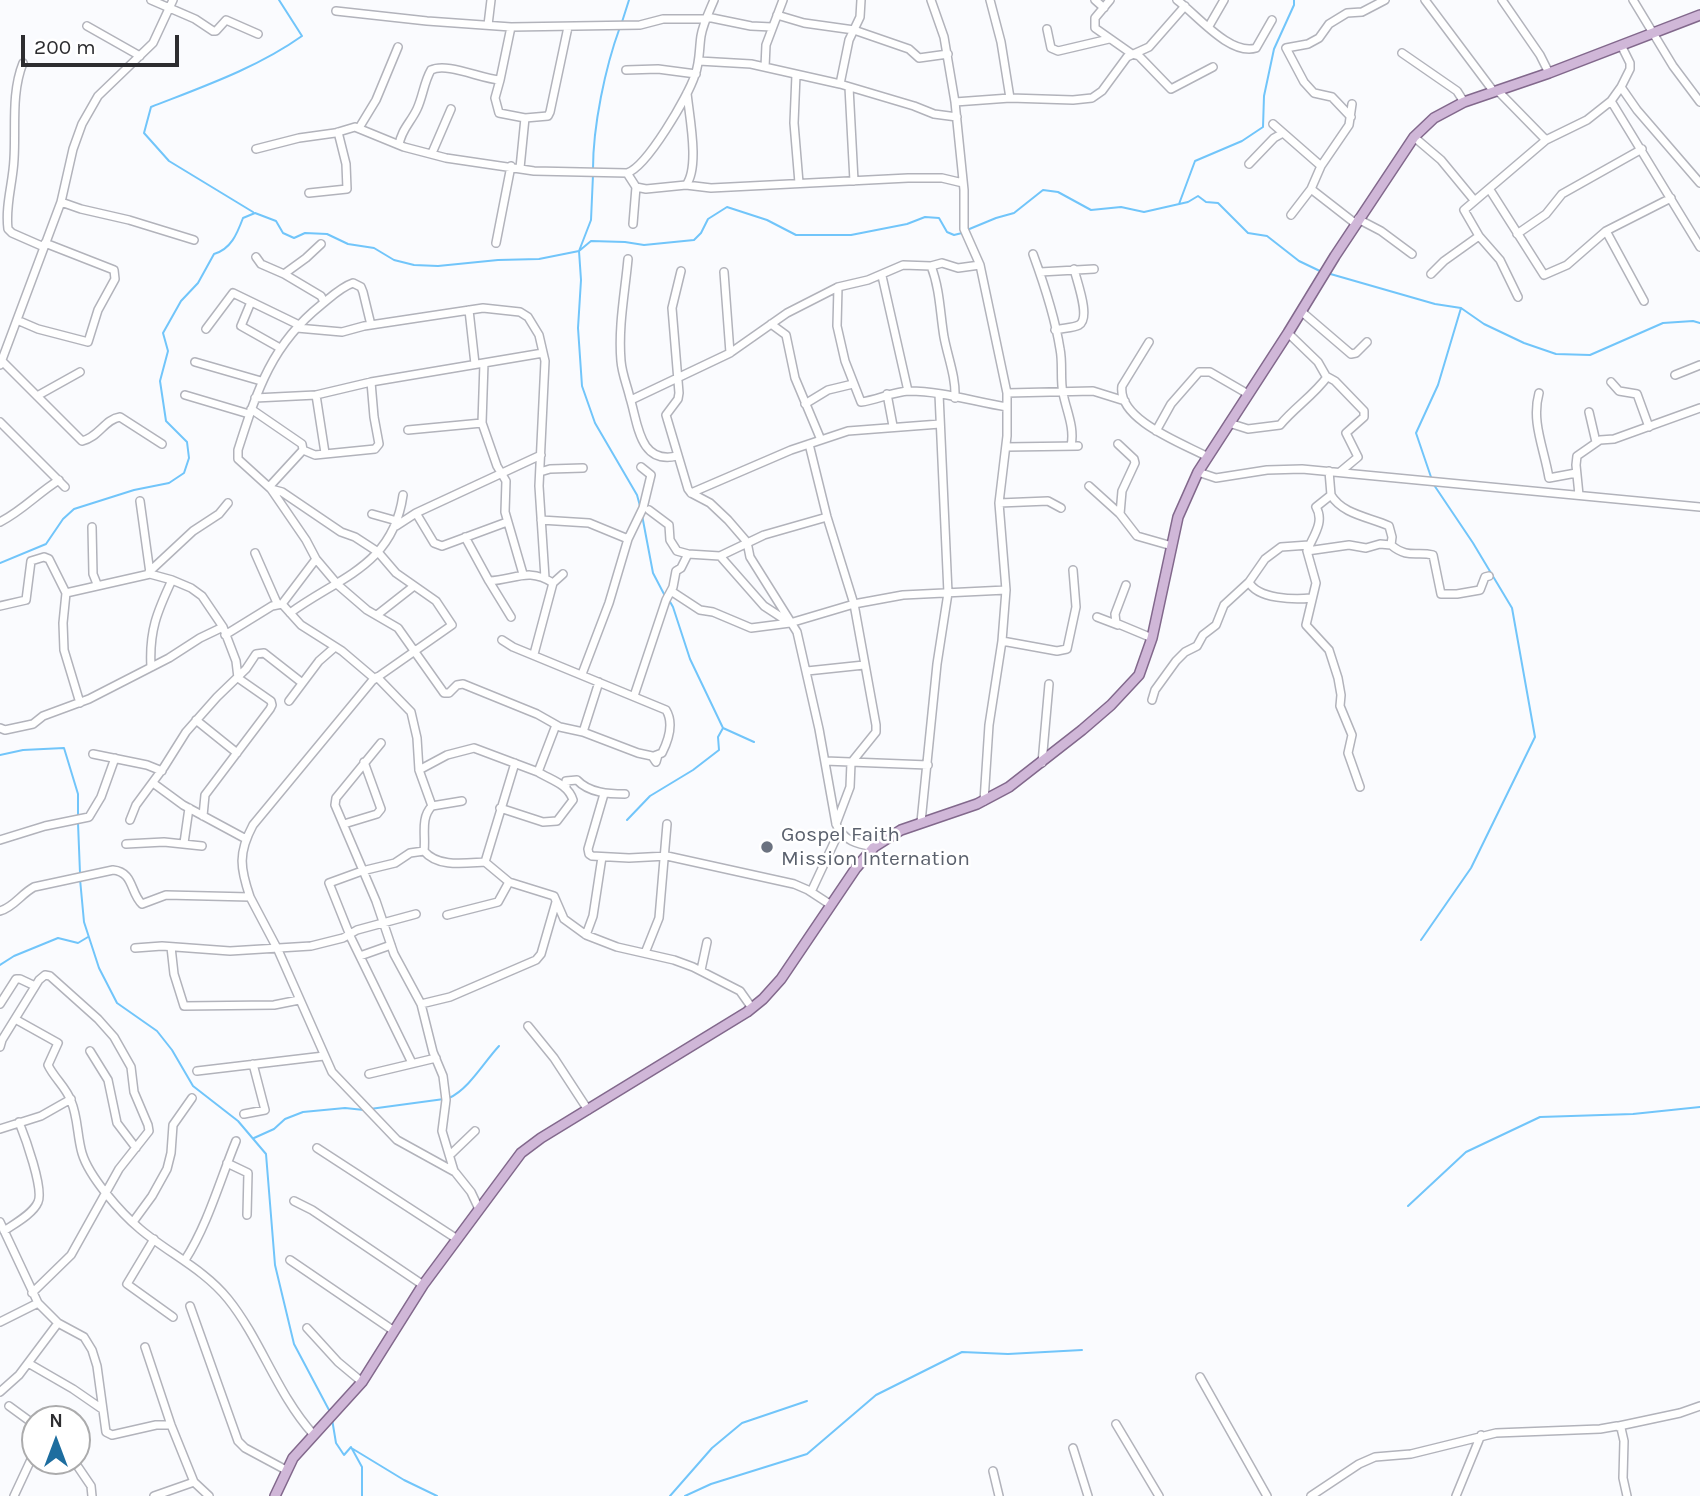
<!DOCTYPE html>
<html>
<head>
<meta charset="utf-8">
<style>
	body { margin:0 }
	#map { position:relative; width:1700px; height:1496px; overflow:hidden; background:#fafbfe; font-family:Karla,sans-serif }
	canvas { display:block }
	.north { position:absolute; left:21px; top:1405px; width:70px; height:70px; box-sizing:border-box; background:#fff; border:2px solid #ababac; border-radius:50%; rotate:0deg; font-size:19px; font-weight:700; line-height:28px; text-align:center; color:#2d2d30 }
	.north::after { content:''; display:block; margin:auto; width:24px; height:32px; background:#1d6d9f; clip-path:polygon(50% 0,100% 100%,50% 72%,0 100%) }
	.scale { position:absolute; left:21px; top:35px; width:158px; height:32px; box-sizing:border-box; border:4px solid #2d2d30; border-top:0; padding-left:9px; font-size:21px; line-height:24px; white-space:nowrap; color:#2d2d30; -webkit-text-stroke:5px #fff; paint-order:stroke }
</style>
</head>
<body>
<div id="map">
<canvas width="1700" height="1496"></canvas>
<div class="north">N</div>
<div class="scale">200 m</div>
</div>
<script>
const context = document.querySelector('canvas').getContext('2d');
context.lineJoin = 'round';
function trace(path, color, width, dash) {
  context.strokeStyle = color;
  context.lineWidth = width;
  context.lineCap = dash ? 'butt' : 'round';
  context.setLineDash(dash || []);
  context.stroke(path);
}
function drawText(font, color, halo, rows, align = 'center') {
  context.font = font + ' Karla,sans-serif';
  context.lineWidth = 5;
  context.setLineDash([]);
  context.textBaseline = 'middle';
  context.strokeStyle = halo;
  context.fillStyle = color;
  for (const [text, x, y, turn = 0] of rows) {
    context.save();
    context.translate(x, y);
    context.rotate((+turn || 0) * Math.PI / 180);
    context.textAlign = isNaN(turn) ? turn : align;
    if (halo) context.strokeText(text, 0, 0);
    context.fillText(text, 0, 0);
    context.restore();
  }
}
trace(new Path2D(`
	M622,22L629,0
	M593,169C593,126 605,68 620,27
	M593,175L591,220L579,251L581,280L578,328L582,386L595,423L637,495L640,506
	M1179,204L1195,161L1242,141L1263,127L1264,96L1274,49L1294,5V0
	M253,212L169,161L144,133L151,107C202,87 257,68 302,36L279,0
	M967,230L996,218L1014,213L1043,190L1058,192L1091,210L1121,207L1144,212L1188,202L1198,196L1206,202L1218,203L1248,233L1267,236L1299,261L1322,272
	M1327,273L1435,304L1461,308L1484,324L1524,343L1556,354L1590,355L1663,323L1693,321L1700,323
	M1432,480L1416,433L1438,385L1461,308
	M642,515L653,573L665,596
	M0,563L46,544L63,519L74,509L134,490L169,483L184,473L189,458L187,442L166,421L160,381L168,351L163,333L181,301L198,283L214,254C231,249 237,234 243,218L255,213L276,221L283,233L294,238L305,233L327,234L348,244L374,248L394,260L414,265L438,266L498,260L539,259L579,251L591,241L625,242L644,245L694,240L701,233L708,219L727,207L767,220L796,235H851L907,224L925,217L939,218L947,232L954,235L962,233
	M669,600L673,607L690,659L723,728L754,742
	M0,755L23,750L64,748L78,794V817
	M627,820L650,796L693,770L719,750L718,737L723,728
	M78,823L80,873
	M80,879L84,922L99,968L117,1003L157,1031L172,1050L193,1086L238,1121L266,1154L275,1265L294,1344L329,1410
	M1421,940L1471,868L1535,737L1512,608L1473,543L1434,485
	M0,965L14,956L58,938L78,943L88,937
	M449,1098C469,1089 484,1062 499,1046
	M370,1109L444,1099
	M254,1138L274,1129L285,1119L303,1112L345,1108L364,1110
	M1408,1206L1466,1152L1540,1117L1633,1114L1700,1107
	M332,1419L336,1443L344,1455L351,1447L362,1467V1496
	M353,1449L404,1480L437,1496
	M670,1496L712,1448L742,1423L807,1401
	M685,1496L711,1484L807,1454L876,1395L962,1352L1008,1354L1082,1350`), '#71c5fa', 2);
const minor = new Path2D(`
	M151,0L195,19L213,31H216L226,20L258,34
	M931,0L944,37L955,102L964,190V229L980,265L1007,393V436L999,503L1006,590L1002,641L989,725L984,801
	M990,0L1001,42L1010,98
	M1095,0L1104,8
	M1110,0L1095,18V28L1132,54L1139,56L1171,89L1213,67
	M1177,0C1197,15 1230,56 1256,48L1272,20
	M1425,0L1494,92
	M1502,0L1540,55L1549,73
	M1633,0L1673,66L1700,102
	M336,11L427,21L511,27L640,25L663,19H706
	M777,15L804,23L854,30L909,49L919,58L948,54
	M707,17L751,26L772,27
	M488,25L491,0
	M87,26L140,56
	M1209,26L1224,0
	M1047,29L1051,48L1058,51L1109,39
	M1402,53L1457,91L1464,102
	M699,61L751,64L840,84L914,106L934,114L957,117
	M23,63C11,93 16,127 14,159C13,183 5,205 8,229L12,233L44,247
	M765,67L766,45L783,0
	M626,70L658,69L696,74
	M796,75L794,123L799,183
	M500,80L511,27
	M840,84L849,40L860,17L861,0
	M849,87L854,181
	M1621,87L1637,110L1700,183
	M1498,91L1546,140
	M1611,101L1700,247
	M955,102L1010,98L1073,100L1092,98L1102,91L1127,57L1149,47L1185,6
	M1351,117L1332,97L1314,93L1304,82L1286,48L1308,44L1319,38L1329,24L1347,13L1362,12L1385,0
	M525,118L548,116L550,112L568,27
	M1273,124L1321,166
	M359,128L376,100L398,47
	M1414,137L1441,160L1474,200
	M399,145C401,130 411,122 417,109C423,96 424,82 431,70C447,62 481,79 500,80L495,98L499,113L525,118L520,168
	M256,149L299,138L335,133L355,127L404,147L446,158L534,171L627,173C647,167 688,96 695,75C700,62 699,49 701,36C703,24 709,12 714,0
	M432,153L451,109
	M1249,164L1274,138L1283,133
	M627,173L636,187L646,189L686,185L711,188L908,178H942L963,183
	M686,185C700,167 689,115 687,93
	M1311,189L1356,224
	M1490,190L1544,275L1567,265L1606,231L1671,198
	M309,193L347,189L346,164L338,132
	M61,202L81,209L129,220L194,240
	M1291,215L1311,189L1321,166L1349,125L1352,104
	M1358,219L1381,231L1412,254
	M633,224L636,187
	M1606,231L1644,301
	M1517,234L1546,214L1562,194L1642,149
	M496,243L511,166
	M1033,254C1044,284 1055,317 1060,349C1063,363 1060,380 1063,393C1066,410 1075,427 1071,446
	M256,257L261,264L284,274L321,296L324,302
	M628,259C625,292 618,327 621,361C622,374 627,385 630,398C638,423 639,465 677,456
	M931,266C940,289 940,313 944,337C948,358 956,377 955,398
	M681,271L672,308L679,393L678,399L666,415L688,489L691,493L710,503L728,520L747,542L750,557L797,632L819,729L836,824C843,841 858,844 874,847
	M724,272L730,353
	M1040,272L1094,269
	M284,274L306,258L321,244
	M1431,274L1444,261L1479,236
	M882,276L908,391
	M838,287L837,326L845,361L861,402C877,400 892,392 909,391C942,391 975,402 1007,407
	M1518,297L1500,260L1479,236L1464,210L1546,140L1587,120L1611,101L1621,87L1630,69V63L1621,45
	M251,302L241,326L280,348
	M469,310L475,364
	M1302,312L1351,354L1356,353L1367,342
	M17,320L38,329L88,342L98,310L115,279L114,270L45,243
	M771,324L786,335L795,378L821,440
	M371,325L363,292L361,287L353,283C341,287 331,297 321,305C271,345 257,391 238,450V459L271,489L306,540L316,559L338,585L367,610L398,628L444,693H449L457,685L463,684L537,714L560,727L583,732L638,753L652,756L656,762L658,755
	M297,328L342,332L364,326L483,308L520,312L528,317L539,335L545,361L539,486L545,578
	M206,329L233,293L299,325
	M1055,330C1062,328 1073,328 1079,325C1091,318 1077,282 1074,269
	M1288,333L1318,362L1326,376L1335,381L1364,411V417L1346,433L1358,457L1340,472
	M1149,342L1122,386C1117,420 1184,444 1208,457
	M2,361L82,441C98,438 105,419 120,417L162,444
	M195,362L261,381
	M484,363L482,423L497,466L506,481L505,512L523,574
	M0,365L61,202L73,149L82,124L98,96L153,43L173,0
	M1675,375L1700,365
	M1611,382L1619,391L1637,394L1649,427
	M1007,393L1093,391L1125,401
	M1539,393C1531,422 1544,448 1549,478L1576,473
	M887,394L893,426
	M185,395L249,414
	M316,395L371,382L543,353
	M37,396L80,372
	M255,398L316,395L325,453
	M631,400L730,353L787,313L838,287L868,280L903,265L931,266L942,263L958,268L980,265
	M805,404L828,390L853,384
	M251,409L302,444L303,450L315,455L375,449L379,444L374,417L371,382
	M1589,412L1596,442
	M0,422L65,487
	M1229,423L1248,429L1280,425C1295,407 1314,395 1327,377
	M408,430L482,423
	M1156,431L1171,404L1199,372H1210L1248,394
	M809,444L827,517L854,604L876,725V732L851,763L850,787L836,824
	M1118,444L1134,459L1135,463L1122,491L1120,514
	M1006,447L1078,446
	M1329,471L1331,495L1316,507C1325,522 1313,536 1307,551L1316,583L1306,625L1329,650L1338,678L1341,695L1340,706L1352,735L1348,753L1360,787
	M540,472L550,469L583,468
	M1198,472L1216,478L1267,470L1302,469L1700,507
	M1089,486L1120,514L1137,536L1172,546
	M269,487L303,450
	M691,493L791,450L848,431L940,424
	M1331,495C1343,515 1370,517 1389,526L1392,537L1391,545C1408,559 1416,551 1433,555L1441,594H1457L1480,590L1485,577L1489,576
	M1579,495L1576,465L1577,456L1600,440L1614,439L1700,408
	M140,501L150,573
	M999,503L1048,501L1061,508
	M649,510L669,525L670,540L677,551L688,554
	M416,513L541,455
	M372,514L397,521
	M541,520L589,523L628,539
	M0,522C22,511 38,493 59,480
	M396,526L416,513L434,543L442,546L507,522
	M92,527L93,574L97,584
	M465,537L489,581C515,580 528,567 553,583L563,574
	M1307,551L1349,545L1366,548L1380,544L1391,545
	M255,553L277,603
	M720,556L764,606L787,621
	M149,572L193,531L219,514L228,503
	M489,581L511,617
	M1249,582C1257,599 1295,600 1311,598
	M1126,585L1115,614L1116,623L1152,638
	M671,591L700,610L713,612L751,628L790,623L854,604L903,595L1006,590
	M66,593L150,574L172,580L191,588L202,596L223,627L236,661L238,678L271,701L272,705L270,709L205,795L203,816
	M282,604L301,625L342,651L375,679
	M0,606L26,600L31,561L44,557L49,559L66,593L63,623L64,650L80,703
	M290,613C339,577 393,566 403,495
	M377,615L414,586
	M1097,617L1118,625
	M225,635L272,606L282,604L316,559
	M502,640L513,647L666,710C674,723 669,739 662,753L654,756
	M1002,641L1057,651L1067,649L1076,607L1073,570
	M534,654L553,583
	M151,667C149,631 157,612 172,580
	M807,671L864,665
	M582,674L609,603L628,539L643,508L651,475L641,467
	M377,677L411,712L417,738L419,770L432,806L462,801
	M634,696L666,600L673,587L676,571L681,568L688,554L720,556L764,535L827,517
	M1152,700L1155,690L1176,661L1185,652L1197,646L1203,635L1216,625L1224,605L1249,582L1265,559L1281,547L1309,545
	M289,701L319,661L335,647
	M196,720L237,753
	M0,728L5,730L33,724L43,716L89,699L169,658L200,638L223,627
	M583,732L599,682
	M381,743L336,798L335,805L376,901L394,954L421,1004L433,1052L443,1076L446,1100L442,1131L454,1171
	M93,754L147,765L162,771
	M825,761L928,765
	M1042,763L1049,684
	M419,770L447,755L474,748L538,772L556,725
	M153,783L183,805L246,839
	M566,786V781L577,780C589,793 609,794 625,794
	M604,794L588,849L589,854L592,856L629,858L667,856L794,884L808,890L831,905
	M500,808L543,822L557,821L573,800C568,784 551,780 538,772
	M130,820L136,805L164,767L186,732L217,697L246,669L256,654L264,653L301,682
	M921,822L937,664L948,593L939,394
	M344,824L377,814L381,809L364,762
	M0,840L45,826L89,817L101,797L115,758
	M184,843L189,808
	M126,844L164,842L202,846
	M424,851C426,836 420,818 432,806
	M485,862L515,763
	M811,892L839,832
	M250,897C240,868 238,853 253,825L372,681L452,625L436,601L396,573L378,552L355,537L341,532L282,492L271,489
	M0,911C14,907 21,894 34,887L113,870C134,872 130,893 142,904L166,895L250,897L278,950L332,1072L397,1140L455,1172L471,1192L479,1209
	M447,915L498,902L509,882
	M586,935L593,916L602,857
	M171,947L174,974L184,1006L274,1005L299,1000
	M135,948L162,946L230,951L311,946L343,938L357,930L416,914
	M645,953L659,918L667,824
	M360,956L391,945
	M701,970L707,942
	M0,1004L16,979H20L35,986
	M421,1004L450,997L536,960L541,954L556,902
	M15,1019L58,1043L48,1065C54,1078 66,1087 71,1101C78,1117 77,1136 82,1153C89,1177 121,1213 140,1229C168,1253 204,1269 228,1299C261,1340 277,1394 313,1434
	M528,1026L554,1058L588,1110
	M0,1047L2,1040L39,980L45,975L50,976L98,1019L114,1037L131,1067L134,1092L148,1125L149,1131L119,1169L71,1255L32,1293
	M90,1051L108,1080L117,1123L136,1148
	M412,1063L351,938L329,883L362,871L395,863L410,853L424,851C438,868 466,863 485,862L509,882L554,896L564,919L586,935L617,947L674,960L693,967L740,991L752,1008
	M197,1071L324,1056
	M369,1074L436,1058
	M244,1114L265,1110L253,1064
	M0,1129L41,1116L71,1099
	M317,1148L457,1239
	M450,1155L475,1131
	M227,1163L248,1173L247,1215
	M294,1201L312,1210L423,1285
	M0,1222L38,1303L58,1323L84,1337L92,1350L97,1366L106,1432L112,1435L156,1425H171
	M133,1222L152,1196L167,1169L171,1153L173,1125L192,1098
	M4,1231C14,1224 33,1214 38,1202C44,1189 25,1137 19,1122
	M154,1239L127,1284L173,1317
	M185,1260C208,1224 220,1180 236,1141
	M290,1260L394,1331
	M190,1306L238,1441L245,1448L286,1470
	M0,1322L38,1303
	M307,1328L338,1362L362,1382
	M145,1347L171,1425L194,1482L209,1496
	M28,1363L73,1389L102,1409
	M1200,1377L1267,1496
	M0,1392L19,1375L58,1323
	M9,1406L35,1425
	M1116,1424L1159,1496
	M1619,1426L1680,1413L1700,1406
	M1073,1448L1088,1496
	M74,1461L91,1486L92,1496
	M993,1471L999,1496
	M14,1496L35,1451
	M154,1496L194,1482
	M1311,1496L1359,1464L1375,1457L1411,1454L1496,1433L1600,1429L1617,1426L1621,1428L1624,1441L1623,1478L1627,1496
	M1456,1496L1481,1435`);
const major = new Path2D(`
	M275,1496L293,1458L362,1382L423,1285L521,1153L541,1138L747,1012L763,999L781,979L856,868L874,847L901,830L977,804L1009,787L1082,730L1111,705L1139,675L1152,638L1178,517L1198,472L1288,333L1335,256L1414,137L1434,118L1464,102L1549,73L1700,15`);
trace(minor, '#b2b3bb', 10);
trace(major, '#82688c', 12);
trace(minor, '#fff', 7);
trace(major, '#d0b7d8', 9);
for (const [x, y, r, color] of [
	[767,847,7,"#6b7280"]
]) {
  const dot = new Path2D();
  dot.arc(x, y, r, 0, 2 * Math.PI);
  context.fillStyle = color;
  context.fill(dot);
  trace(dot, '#fff', 2.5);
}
drawText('21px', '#5b616d', '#fff', [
	["Gospel Faith",781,835],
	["Mission Internation",781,859]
], 'left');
</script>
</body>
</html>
